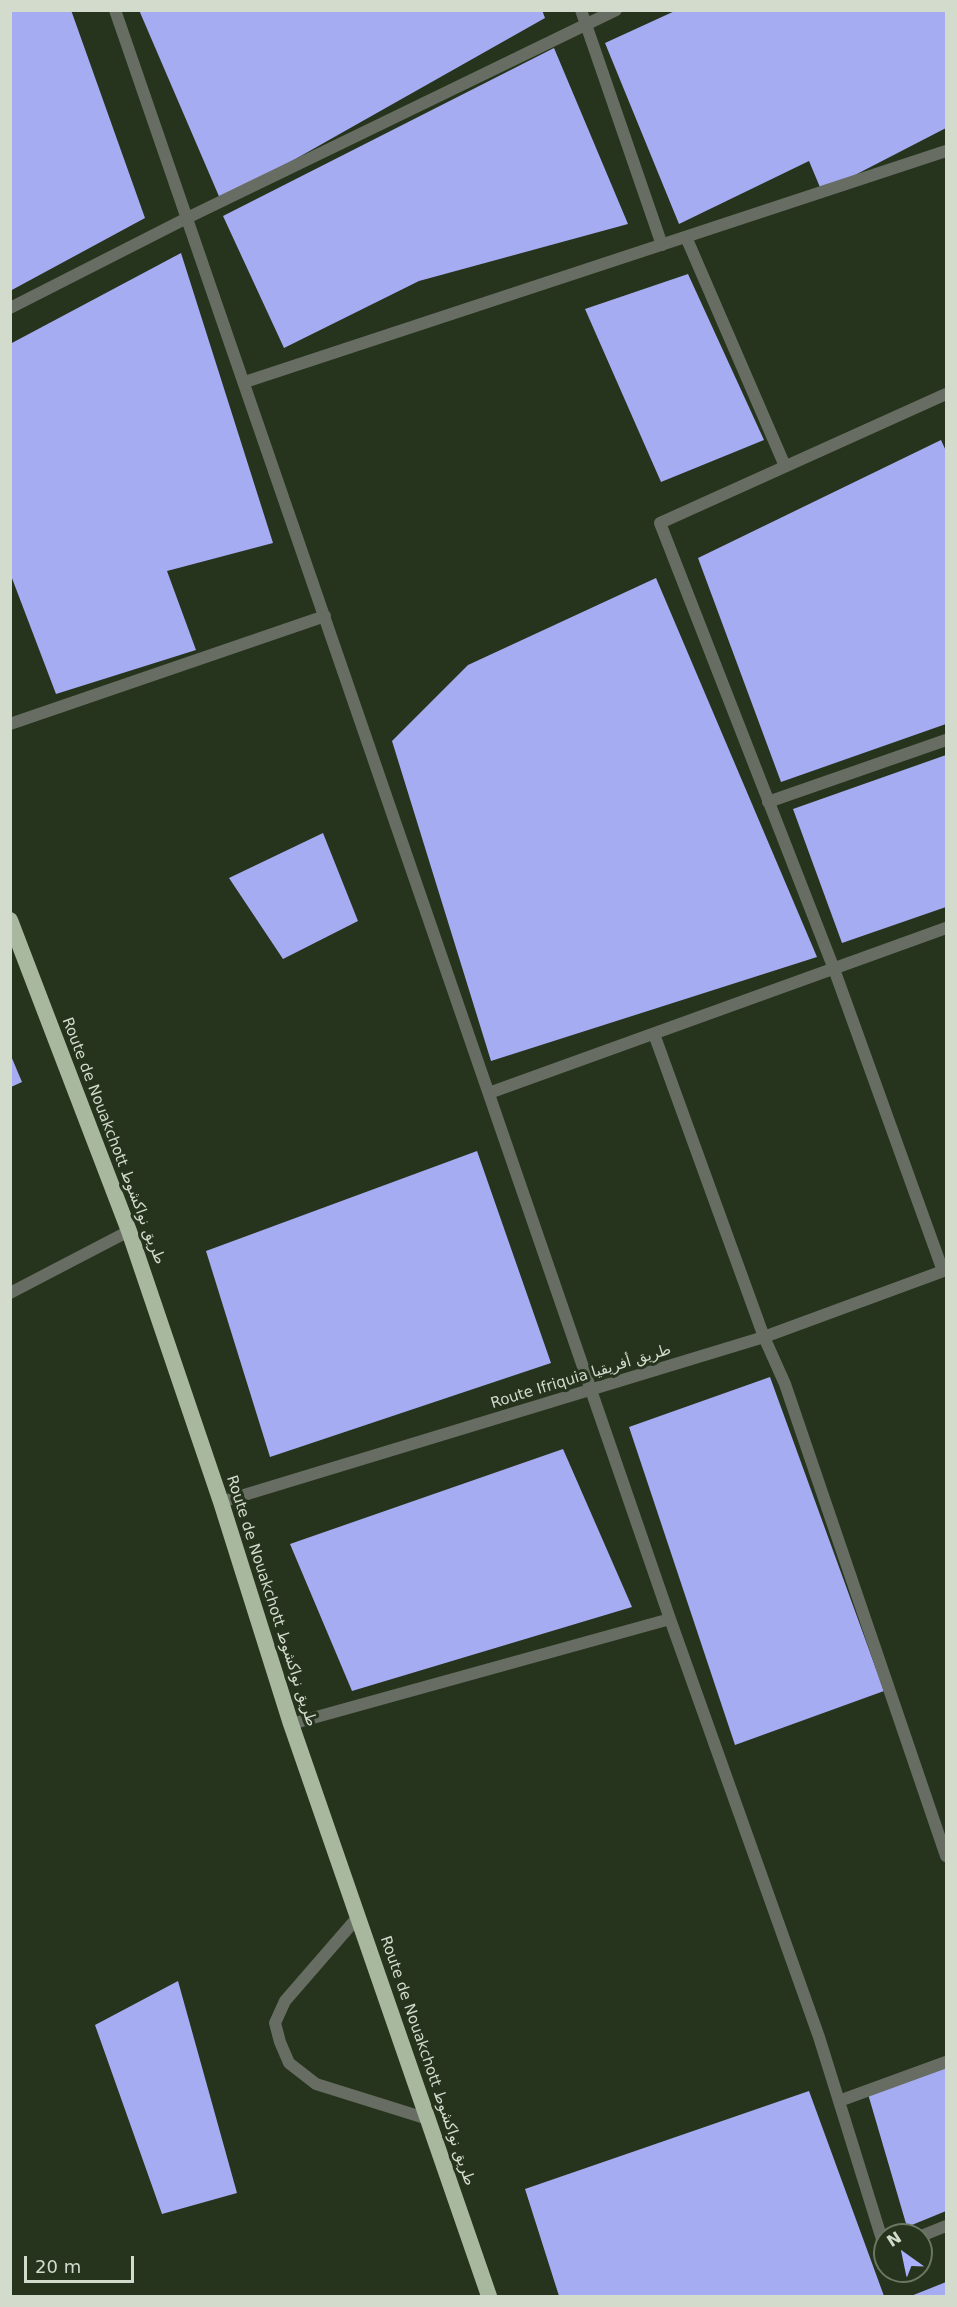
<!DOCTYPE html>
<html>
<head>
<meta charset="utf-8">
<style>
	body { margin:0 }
	#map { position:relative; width:957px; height:2307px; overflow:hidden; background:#26331d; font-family:"DejaVu Sans",sans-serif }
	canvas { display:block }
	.frame { position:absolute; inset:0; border:12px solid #d3dbcd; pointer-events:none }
	.north { position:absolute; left:873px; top:2223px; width:60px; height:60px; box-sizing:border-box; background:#26331d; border:2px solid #6b7663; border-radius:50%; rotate:327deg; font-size:16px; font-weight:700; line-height:24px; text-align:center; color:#d3dbcd }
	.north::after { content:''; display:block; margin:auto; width:21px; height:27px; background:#aab0fc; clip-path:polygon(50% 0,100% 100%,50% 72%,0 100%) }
	.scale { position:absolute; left:24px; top:2256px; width:110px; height:27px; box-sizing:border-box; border:3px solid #d3dbcd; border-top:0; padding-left:8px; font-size:18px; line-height:21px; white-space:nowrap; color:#d3dbcd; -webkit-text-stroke:4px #26331d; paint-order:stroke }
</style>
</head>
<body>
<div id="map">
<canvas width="957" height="2307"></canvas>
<div class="frame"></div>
<div class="north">N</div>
<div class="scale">20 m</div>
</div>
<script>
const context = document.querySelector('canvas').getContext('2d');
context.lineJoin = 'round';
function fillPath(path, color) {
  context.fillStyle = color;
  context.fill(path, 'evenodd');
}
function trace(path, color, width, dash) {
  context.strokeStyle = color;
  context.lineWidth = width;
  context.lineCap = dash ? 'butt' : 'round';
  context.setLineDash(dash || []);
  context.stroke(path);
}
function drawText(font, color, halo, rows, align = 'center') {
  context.font = font + ' "DejaVu Sans","Noto Naskh Arabic",sans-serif';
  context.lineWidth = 6;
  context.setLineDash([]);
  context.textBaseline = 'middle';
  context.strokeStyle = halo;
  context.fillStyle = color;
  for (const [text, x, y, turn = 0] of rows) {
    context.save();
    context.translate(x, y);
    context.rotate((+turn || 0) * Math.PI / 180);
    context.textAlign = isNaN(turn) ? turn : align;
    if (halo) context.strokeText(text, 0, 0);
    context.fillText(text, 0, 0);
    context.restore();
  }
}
fillPath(new Path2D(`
	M10,10H71L145,218L10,291Z
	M139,10H542L545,18L221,201Z
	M677,10H946V128L822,192L809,161L679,224L605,43Z
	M554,48L628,224L419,281L284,348L223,216Z
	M181,253L273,543L167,571L196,650L56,694L10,573V344Z
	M688,274L764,440L661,482L585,309Z
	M941,440L946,451V724L781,782L698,558Z
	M656,578L817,957L491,1061L392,741L468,665Z
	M946,755V907L842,943L793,809Z
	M323,833L358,921L283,959L229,878Z
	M11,1056L22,1082L11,1087Z
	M477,1151L551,1363L270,1457L206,1251Z
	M770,1377L884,1691L735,1745L629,1427Z
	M563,1449L632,1607L352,1691L290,1544Z
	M178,1981L237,2193L162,2214L95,2025Z
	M946,2066V2211L907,2227L868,2094Z
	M809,2091L884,2296H559L525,2189Z
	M946,2282V2296H911Z`), '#a6acf2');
trace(new Path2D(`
	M357,1918L285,2001L275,2023L280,2042L289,2063L316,2084L428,2119`), '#676d62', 12);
trace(new Path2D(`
	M115,10L670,1619L819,2037L885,2249
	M581,10L662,245
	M686,237L785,466
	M10,308L187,218L616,10
	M245,382L946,151
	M10,724L325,616
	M768,802L946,740
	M654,1034L764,1337L785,1384L946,1856
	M489,1093L946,928
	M943,1271L834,969L660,523L946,394
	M10,1293L129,1231
	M291,1724L670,1619
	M839,2101L946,2062
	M921,2236L946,2226`), '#676d62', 12);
trace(new Path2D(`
	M221,1502L764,1337L946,1270`), '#676d62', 12);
trace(new Path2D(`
	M10,920L129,1231L221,1502L291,1724L489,2296`), '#a8b89e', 16);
drawText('15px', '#d3dbcd', '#26331d', [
	["Route de Nouakchott طريق نواكشوط",113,1141,69],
	["Route Ifriquia طريق أفريقيا",581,1377,-17],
	["Route de Nouakchott طريق نواكشوط",271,1601,72],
	["Route de Nouakchott طريق نواكشوط",427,2061,71]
]);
</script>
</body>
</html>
